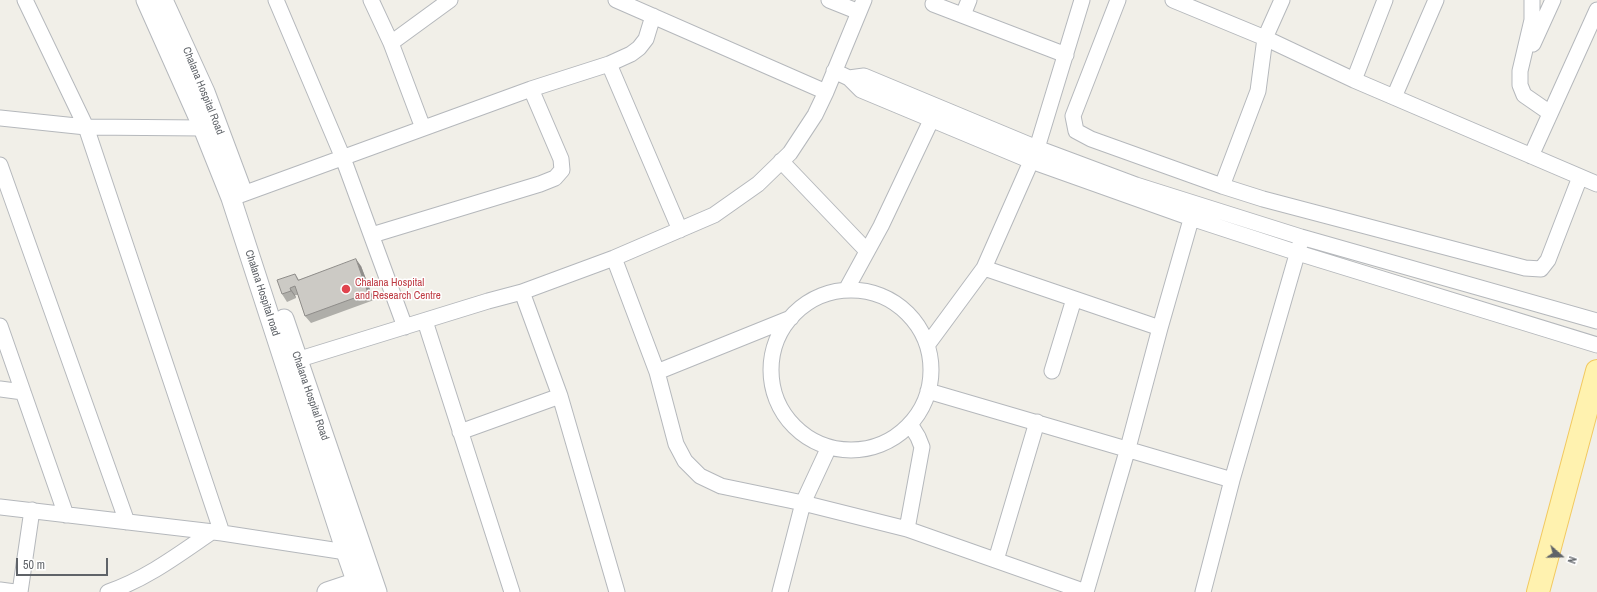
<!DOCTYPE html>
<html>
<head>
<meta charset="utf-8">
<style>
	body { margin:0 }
	#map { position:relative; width:1597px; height:592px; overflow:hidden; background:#f1efe8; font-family:"Archivo Narrow",sans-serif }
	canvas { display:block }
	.north { position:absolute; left:1541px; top:536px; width:40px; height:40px; -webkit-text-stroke:3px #fff; paint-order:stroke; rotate:110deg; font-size:11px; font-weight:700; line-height:16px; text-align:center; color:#5f6368 }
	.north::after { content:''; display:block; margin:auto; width:14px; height:18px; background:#5f6368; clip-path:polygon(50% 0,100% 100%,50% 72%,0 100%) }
	.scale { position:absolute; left:16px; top:558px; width:92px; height:18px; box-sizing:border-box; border:2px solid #5f6368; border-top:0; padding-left:5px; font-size:12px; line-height:14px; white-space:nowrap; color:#5f6368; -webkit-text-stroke:3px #fff; paint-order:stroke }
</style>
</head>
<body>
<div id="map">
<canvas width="1597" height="592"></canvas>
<div class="north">N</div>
<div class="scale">50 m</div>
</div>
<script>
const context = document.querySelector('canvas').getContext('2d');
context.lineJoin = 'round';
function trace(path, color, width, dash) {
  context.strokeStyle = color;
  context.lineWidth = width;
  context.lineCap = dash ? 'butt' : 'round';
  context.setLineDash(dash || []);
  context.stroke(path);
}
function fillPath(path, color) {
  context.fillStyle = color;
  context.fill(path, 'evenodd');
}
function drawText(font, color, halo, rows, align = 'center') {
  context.font = font + ' "Archivo Narrow",sans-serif';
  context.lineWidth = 3;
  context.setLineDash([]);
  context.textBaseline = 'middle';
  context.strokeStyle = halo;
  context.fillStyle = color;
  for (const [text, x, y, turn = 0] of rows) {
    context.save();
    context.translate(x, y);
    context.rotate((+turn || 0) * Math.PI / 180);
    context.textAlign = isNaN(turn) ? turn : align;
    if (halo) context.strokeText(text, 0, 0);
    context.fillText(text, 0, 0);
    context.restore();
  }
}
const minor = new Path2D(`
	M25,0L86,127L222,533
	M276,0L343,158L405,327
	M371,0L391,43L423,128
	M616,0L826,92
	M829,0L859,12
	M1118,0L1073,116L1076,131L1091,139L1222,186L1263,199L1525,268L1541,269L1548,260L1580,177
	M1173,0L1265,38L1354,80L1597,184
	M1532,0V20L1520,71V85L1524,95L1550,113
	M933,4L1066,55
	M963,15L969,0
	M391,43L450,0
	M1533,44L1553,0
	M609,64L680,230
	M834,71L849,78L861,90L1031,161L1191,218L1298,253L1597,345
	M849,78L864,76L1037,148L1136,185L1301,237L1597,321
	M1354,80L1385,0
	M1394,97L1436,0
	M0,118L86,127L203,128
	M1531,156L1597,10
	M781,161L867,251
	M0,165L127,522
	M1222,186L1258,91L1265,38L1282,0
	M232,198L531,89L609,64L631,54L639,48L646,39L653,16
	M372,235L540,184L555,178L562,170L561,159L531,89
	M614,258L657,372L676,444L685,461L700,476L721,486L803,503L907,529L1086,592
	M984,268L1160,328
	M846,290L881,226L936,110
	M771 370a80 80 0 1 1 160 0a80 80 0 1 1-160 0Z
	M522,292L560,396L617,592
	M425,321L512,592
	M0,326L66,515
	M928,344L984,268L1037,148L1082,0
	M287,363L488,301L522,292L614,258L714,215L758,184L790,153L815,115L826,92L864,0
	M1052,371L1074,299
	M657,372L791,318
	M0,389L23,392
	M928,391L1232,480
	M460,432L560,396
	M0,507L222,533L346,552
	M907,529L922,447L918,437L910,424
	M996,560L1037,422
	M0,590L15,592
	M20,592L32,510
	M108,592C146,579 178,555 210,533
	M780,592L803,503L829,447
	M1086,592L1128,448L1160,328L1194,209
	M1203,592L1232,480L1300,244`);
const tertiary = new Path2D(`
	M146,0L203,128L231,198L346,552L360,592
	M163,0L205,92L242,191
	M284,319L377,592
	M327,592L357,582`);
const primary = new Path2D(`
	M1538,592L1597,371`);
trace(minor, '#b5b8bc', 17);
trace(tertiary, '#b5b8bc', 21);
trace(primary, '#f2c960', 24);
trace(minor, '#fff', 15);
trace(tertiary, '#fff', 19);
trace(primary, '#fff2af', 22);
fillPath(new Path2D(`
	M361,266L374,300L311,323L305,316L298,295H295L296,298L287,302L282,294L295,274L299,280Z`), '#afaea9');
fillPath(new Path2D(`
	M356,259L361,266L374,300L368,293Z
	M290,288L295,295L296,298L291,291Z`), '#8f8d8a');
const building = new Path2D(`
	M356,259L368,293L305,316L295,286L290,288L291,291L282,294L277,280L295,274L298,280Z`);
fillPath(building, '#cccac5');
trace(building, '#8f8d8a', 1);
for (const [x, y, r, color] of [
	[346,289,5,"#e0444e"]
]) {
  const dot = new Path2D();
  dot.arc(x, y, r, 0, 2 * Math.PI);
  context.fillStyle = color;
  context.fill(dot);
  trace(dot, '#fff', 1.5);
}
drawText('11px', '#5f6368', '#fff', [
	["Chalana Hospital Road",203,91,68],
	["Chalana Hospital road",262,293,72],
	["Chalana Hospital Road",310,396,71]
]);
drawText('11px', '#be3a42', '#fff', [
	["Chalana Hospital",355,283],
	["and Research Centre",355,296]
], 'left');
</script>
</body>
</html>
